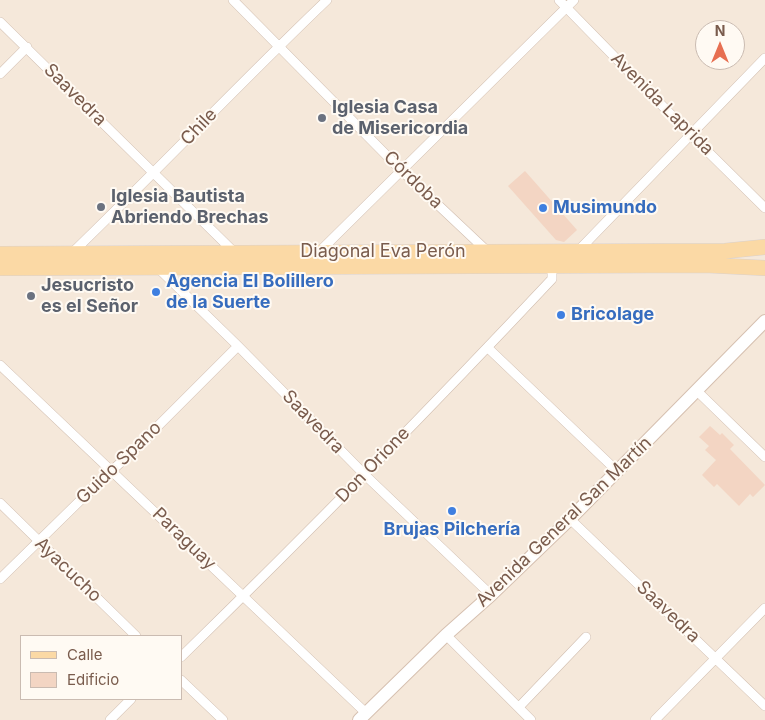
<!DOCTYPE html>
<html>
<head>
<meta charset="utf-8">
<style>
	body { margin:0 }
	#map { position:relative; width:765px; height:720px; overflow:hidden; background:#fdf6ec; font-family:Inter,sans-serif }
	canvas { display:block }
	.legend { position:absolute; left:20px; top:635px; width:162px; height:65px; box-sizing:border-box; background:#fffaf3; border:1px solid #cabbb1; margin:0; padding:6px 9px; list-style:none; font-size:15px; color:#7a5c4d }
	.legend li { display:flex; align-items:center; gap:10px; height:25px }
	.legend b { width:25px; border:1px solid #cabbb1 }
	.north { position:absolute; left:695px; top:20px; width:50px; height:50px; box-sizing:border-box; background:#fffaf3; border:1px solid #cabbb1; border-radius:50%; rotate:0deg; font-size:14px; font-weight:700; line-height:20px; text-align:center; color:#7a5c4d }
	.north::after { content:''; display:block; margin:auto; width:18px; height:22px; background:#e76f51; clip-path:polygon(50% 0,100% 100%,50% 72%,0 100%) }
</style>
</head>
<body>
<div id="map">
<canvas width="765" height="720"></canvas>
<ul class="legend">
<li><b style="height:6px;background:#fbd9a5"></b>Calle</li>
<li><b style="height:14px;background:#f3d5c3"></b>Edificio</li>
</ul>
<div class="north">N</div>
</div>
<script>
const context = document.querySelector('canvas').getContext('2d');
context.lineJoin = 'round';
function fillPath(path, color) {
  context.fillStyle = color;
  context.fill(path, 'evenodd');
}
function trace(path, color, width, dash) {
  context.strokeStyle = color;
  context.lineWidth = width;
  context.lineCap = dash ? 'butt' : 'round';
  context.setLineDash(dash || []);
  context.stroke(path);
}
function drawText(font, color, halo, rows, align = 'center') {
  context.font = font + ' Inter,sans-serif';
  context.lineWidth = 4;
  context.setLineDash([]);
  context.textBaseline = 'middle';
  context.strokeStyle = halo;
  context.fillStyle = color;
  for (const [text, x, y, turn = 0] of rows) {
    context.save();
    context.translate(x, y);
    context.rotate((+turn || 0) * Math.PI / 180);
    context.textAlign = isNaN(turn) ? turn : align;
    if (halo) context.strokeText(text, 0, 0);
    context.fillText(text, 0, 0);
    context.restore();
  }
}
fillPath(new Path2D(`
	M0,0H765V720H0ZM705,30H735V60H705ZM21,636H181V699H21Z`), '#f5e8da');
fillPath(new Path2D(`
	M525,171L577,230L564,242L556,240L508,186Z
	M710,426L720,435L722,433L734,445L730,449L765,485L753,497L750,494L739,506L717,484L714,487L702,475L716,460L705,450L709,446L699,437Z`), '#f3d5c3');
const street = new Path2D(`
	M233,0L401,170L488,252
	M559,0L690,134L765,208
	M0,22L235,253
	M0,74L27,47
	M578,251L765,58
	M319,252L574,0
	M72,253C158,170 240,83 327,0
	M158,268L238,346L365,475L491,595
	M488,348L617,471
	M0,365L366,713
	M697,391L765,457
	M0,503L136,636
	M570,519L765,706
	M0,579L99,482L129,455L238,346
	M446,635L531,720
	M181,657C307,534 431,408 552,279V265
	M181,680L223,720
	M519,707L586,637
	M110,720L131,699
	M655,720L765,608`);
const secondary = new Path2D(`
	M359,720L446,635L491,595L570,519L765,321`);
const primary = new Path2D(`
	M0,254L725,251L765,247
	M0,268L705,265L765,268`);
trace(street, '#d1beb0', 10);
trace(secondary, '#d6c0b0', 14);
trace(primary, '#dad1cd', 16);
trace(street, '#fff', 9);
trace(secondary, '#fff', 12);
trace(primary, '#fbd9a5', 15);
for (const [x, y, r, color] of [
	[322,118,5,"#6b7280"],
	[101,207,5,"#6b7280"],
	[543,208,5,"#3f7fe0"],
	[156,292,5,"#3f7fe0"],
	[31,296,5,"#6b7280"],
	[561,315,5,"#3f7fe0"],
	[452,511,5,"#3f7fe0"]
]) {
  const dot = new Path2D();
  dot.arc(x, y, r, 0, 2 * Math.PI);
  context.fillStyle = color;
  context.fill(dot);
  trace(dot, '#fffaf3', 2);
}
drawText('18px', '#7a5c4d', '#fffaf3', [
	["Saavedra",75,95,45],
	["Avenida Laprida",662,104,45],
	["Chile",199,127,-46],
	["Córdoba",413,180,44],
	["Diagonal Eva Perón",383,252],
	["Saavedra",313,422,46],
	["Guido Spano",119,463,-44],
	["Don Orione",373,465,-46],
	["Avenida General San Martín",564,522,-44],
	["Paraguay",184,539,44],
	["Ayacucho",68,570,44],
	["Saavedra",668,612,44]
]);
drawText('bold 18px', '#5b616d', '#fffaf3', [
	["Iglesia Casa",332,108],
	["de Misericordia",332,129],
	["Iglesia Bautista",111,197],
	["Abriendo Brechas",111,218],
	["Jesucristo",41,286],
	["es el Señor",41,307]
], 'left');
drawText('bold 18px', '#366cbe', '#fffaf3', [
	["Musimundo",553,208],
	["Agencia El Bolillero",166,282],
	["de la Suerte",166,303],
	["Bricolage",571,315],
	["Brujas Pilchería",452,530,"center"]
], 'left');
</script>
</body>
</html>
